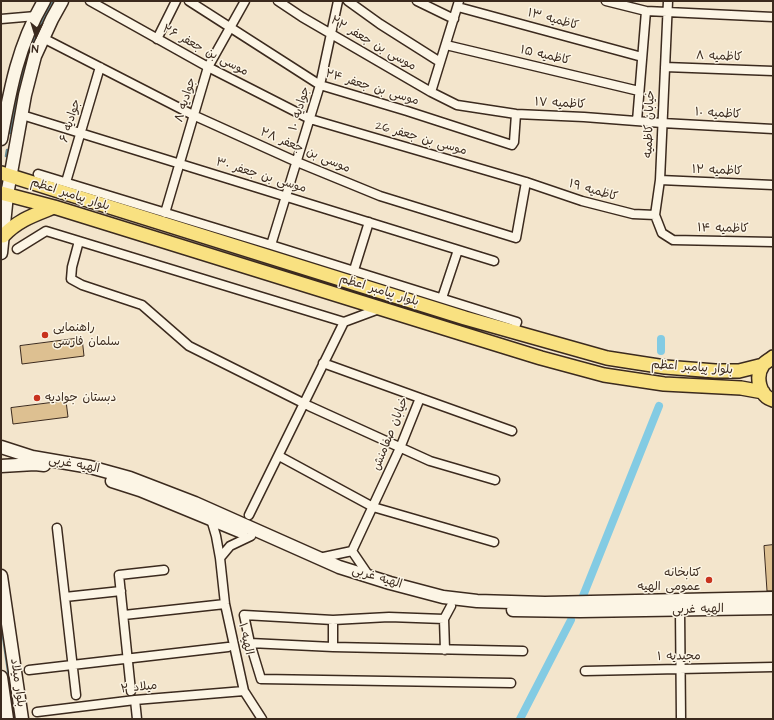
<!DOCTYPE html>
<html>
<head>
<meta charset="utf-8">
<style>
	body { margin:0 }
	#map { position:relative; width:774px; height:720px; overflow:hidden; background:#f3e5cc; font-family:"Architects Daughter",sans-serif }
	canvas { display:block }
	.frame { position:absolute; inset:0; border:2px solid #3b2a1e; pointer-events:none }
	.north { position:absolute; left:16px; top:16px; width:40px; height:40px; -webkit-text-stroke:3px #fcf5e5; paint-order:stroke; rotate:184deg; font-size:11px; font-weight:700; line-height:16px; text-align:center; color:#3b2a1e }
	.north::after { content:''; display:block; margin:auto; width:14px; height:18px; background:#3b2a1e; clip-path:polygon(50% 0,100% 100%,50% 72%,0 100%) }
</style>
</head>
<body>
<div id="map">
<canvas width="774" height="720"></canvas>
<div class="frame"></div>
<div class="north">N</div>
</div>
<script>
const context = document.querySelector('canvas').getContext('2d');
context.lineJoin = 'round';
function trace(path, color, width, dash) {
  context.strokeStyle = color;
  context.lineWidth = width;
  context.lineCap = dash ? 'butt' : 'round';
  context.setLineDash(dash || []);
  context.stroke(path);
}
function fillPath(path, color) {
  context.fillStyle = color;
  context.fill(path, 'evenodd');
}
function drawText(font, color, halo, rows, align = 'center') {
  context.font = font + ' "Architects Daughter","Playpen Sans Arabic",sans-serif';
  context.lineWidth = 3;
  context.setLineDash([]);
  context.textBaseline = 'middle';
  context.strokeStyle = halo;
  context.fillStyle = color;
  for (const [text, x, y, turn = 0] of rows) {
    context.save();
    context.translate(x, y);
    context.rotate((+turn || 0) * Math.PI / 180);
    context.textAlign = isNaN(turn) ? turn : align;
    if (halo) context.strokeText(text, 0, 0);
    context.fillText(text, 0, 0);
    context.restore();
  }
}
trace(new Path2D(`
	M10,133C15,107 20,80 28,54C34,36 43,18 53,1
	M6,156L7,150
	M1,623L15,719`), '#668b94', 2.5);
trace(new Path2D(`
	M661,351V339
	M583,596L659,406
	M520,719L571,620`), '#83cbe3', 8);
const building = new Path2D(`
	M82,338L84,356L22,364L20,346Z
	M66,401L68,417L13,424L11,408Z
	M773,545V591H767L764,546Z`);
fillPath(building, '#ddc091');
trace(building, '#3b2a1e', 1);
const street = new Path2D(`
	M90,1L208,67L310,119L526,182L582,201L633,214L655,215
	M189,1L320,85L407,111L512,145L514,142L516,114
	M278,1L302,17L431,92L457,105L516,114L584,117L662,123L773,129
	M348,1L380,24L440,62
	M417,1L454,19
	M606,1L646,11L773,17
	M668,1L660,180L655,215L662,233L673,240L773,242
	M458,7L642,57
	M1,19L36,16
	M43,38L193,115L297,162L380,196L516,238L526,182
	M157,39L176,1
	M446,45L639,91
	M665,67L773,71
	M431,92L459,1
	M22,115L494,261
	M637,121L646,11
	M38,174L271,245L517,322L513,332
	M660,180L773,185
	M66,182L100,67
	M165,213L208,67L245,1
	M79,241L72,267L71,279L82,285L142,305L189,346L309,406L430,461L495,480
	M271,245L320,85L338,1
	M17,249L46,231L344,322
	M354,270L369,222
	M442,298L458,250
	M323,363L420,398L400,448L352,551
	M420,398L512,431
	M279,456L373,507L494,542
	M249,515L344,322L379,309
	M211,519L216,536L220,558L230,546L251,536
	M57,528L76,695
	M352,551L369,576
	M220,558L225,604L244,691L262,719
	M319,558L352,551
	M65,597L121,591
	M680,610L681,719
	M124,615L225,604
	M444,619L389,617L333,620L244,615L250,643L261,679L511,683
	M333,620V647
	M250,643L333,647L523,651
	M445,650L444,619L451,606
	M29,670L228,647
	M585,671L773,667
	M131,691L119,575L164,570
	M135,700L137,719
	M37,712L135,700L244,691`);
const secondary = new Path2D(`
	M1,139C10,90 18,45 44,1
	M1,253L7,195L25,95L35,56L52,19L62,1
	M1,447L32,457L90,467L130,478L195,503L339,567L390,583L443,597L477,601L545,603L773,598
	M1,466L35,464L44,465
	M112,481L140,490L242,532
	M1,576L22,719
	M513,610L580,611L773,608
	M1,677L7,719`);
const primary = new Path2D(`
	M1,173L465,318L607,358L665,367L715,371H739L763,365
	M1,193L54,207L460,333L541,358L604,375L664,384L741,388L763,392
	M3,236C18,220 34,215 54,207
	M773,357C770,360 765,362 763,365C755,376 759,396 773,400`);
trace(street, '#3b2a1e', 11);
trace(secondary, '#3b2a1e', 15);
trace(primary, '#3b2a1e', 16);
trace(street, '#fcf5e5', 8);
trace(secondary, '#fcf5e5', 12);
trace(primary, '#f9e181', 13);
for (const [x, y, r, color] of [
	[45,335,4,"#c8321e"],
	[37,398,4,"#c8321e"],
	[709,580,4,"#c8321e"]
]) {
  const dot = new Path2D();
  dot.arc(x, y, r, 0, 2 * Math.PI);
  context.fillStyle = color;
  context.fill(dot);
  trace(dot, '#fcf5e5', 1.5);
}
drawText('12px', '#3b2a1e', '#fcf5e5', [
	["کاظمیه ۱۳",553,20,15],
	["موسی بن جعفر ۲۲",373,44,30],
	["موسی بن جعفر ۲۶",205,51,28],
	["کاظمیه ۱۵",545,56,13],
	["کاظمیه ۸",719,57,2],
	["موسی بن جعفر ۲۴",372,88,17],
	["جوادیه ۸",186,100,-73],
	["کاظمیه ۱۷",560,104,3],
	["جوادیه ۱۰",300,109,-73],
	["کاظمیه ۱۰",718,114,3],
	["جوادیه ۶",71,121,-73],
	["خیابان کاظمیه",650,124,-88],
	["موسی بن جعفر 26",421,139,16],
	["موسی بن جعفر ۲۸",305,151,23],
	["کاظمیه ۱۲",717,171,2],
	["موسی بن جعفر ۳۰",261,176,17],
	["کاظمیه ۱۹",593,191,16],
	["بلوار پیامبر اعظم",70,195,18],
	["کاظمیه ۱۴",723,229,1],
	["بلوار پیامبر اعظم",379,291,17],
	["بلوار پیامبر اعظم",692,368,4],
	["خیابان صفامنش",391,434,-68],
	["الهیه غربی",74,465,11],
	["الهیه غربی",377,578,17],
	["الهیه غربی",698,610,-1],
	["الهیه ۱",245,639,77],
	["مجیدیه ۱",679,657,-1],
	["بلوار میلاد",17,683,82],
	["میلاد ۲",139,688,-6]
]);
drawText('12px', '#3b2a1e', '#fcf5e5', [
	["راهنمایی",53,328],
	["سلمان فارسی",53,342],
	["دبستان جوادیه",45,398],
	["کتابخانه",701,573,"right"],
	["عمومی الهیه",701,587,"right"]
], 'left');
</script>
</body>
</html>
